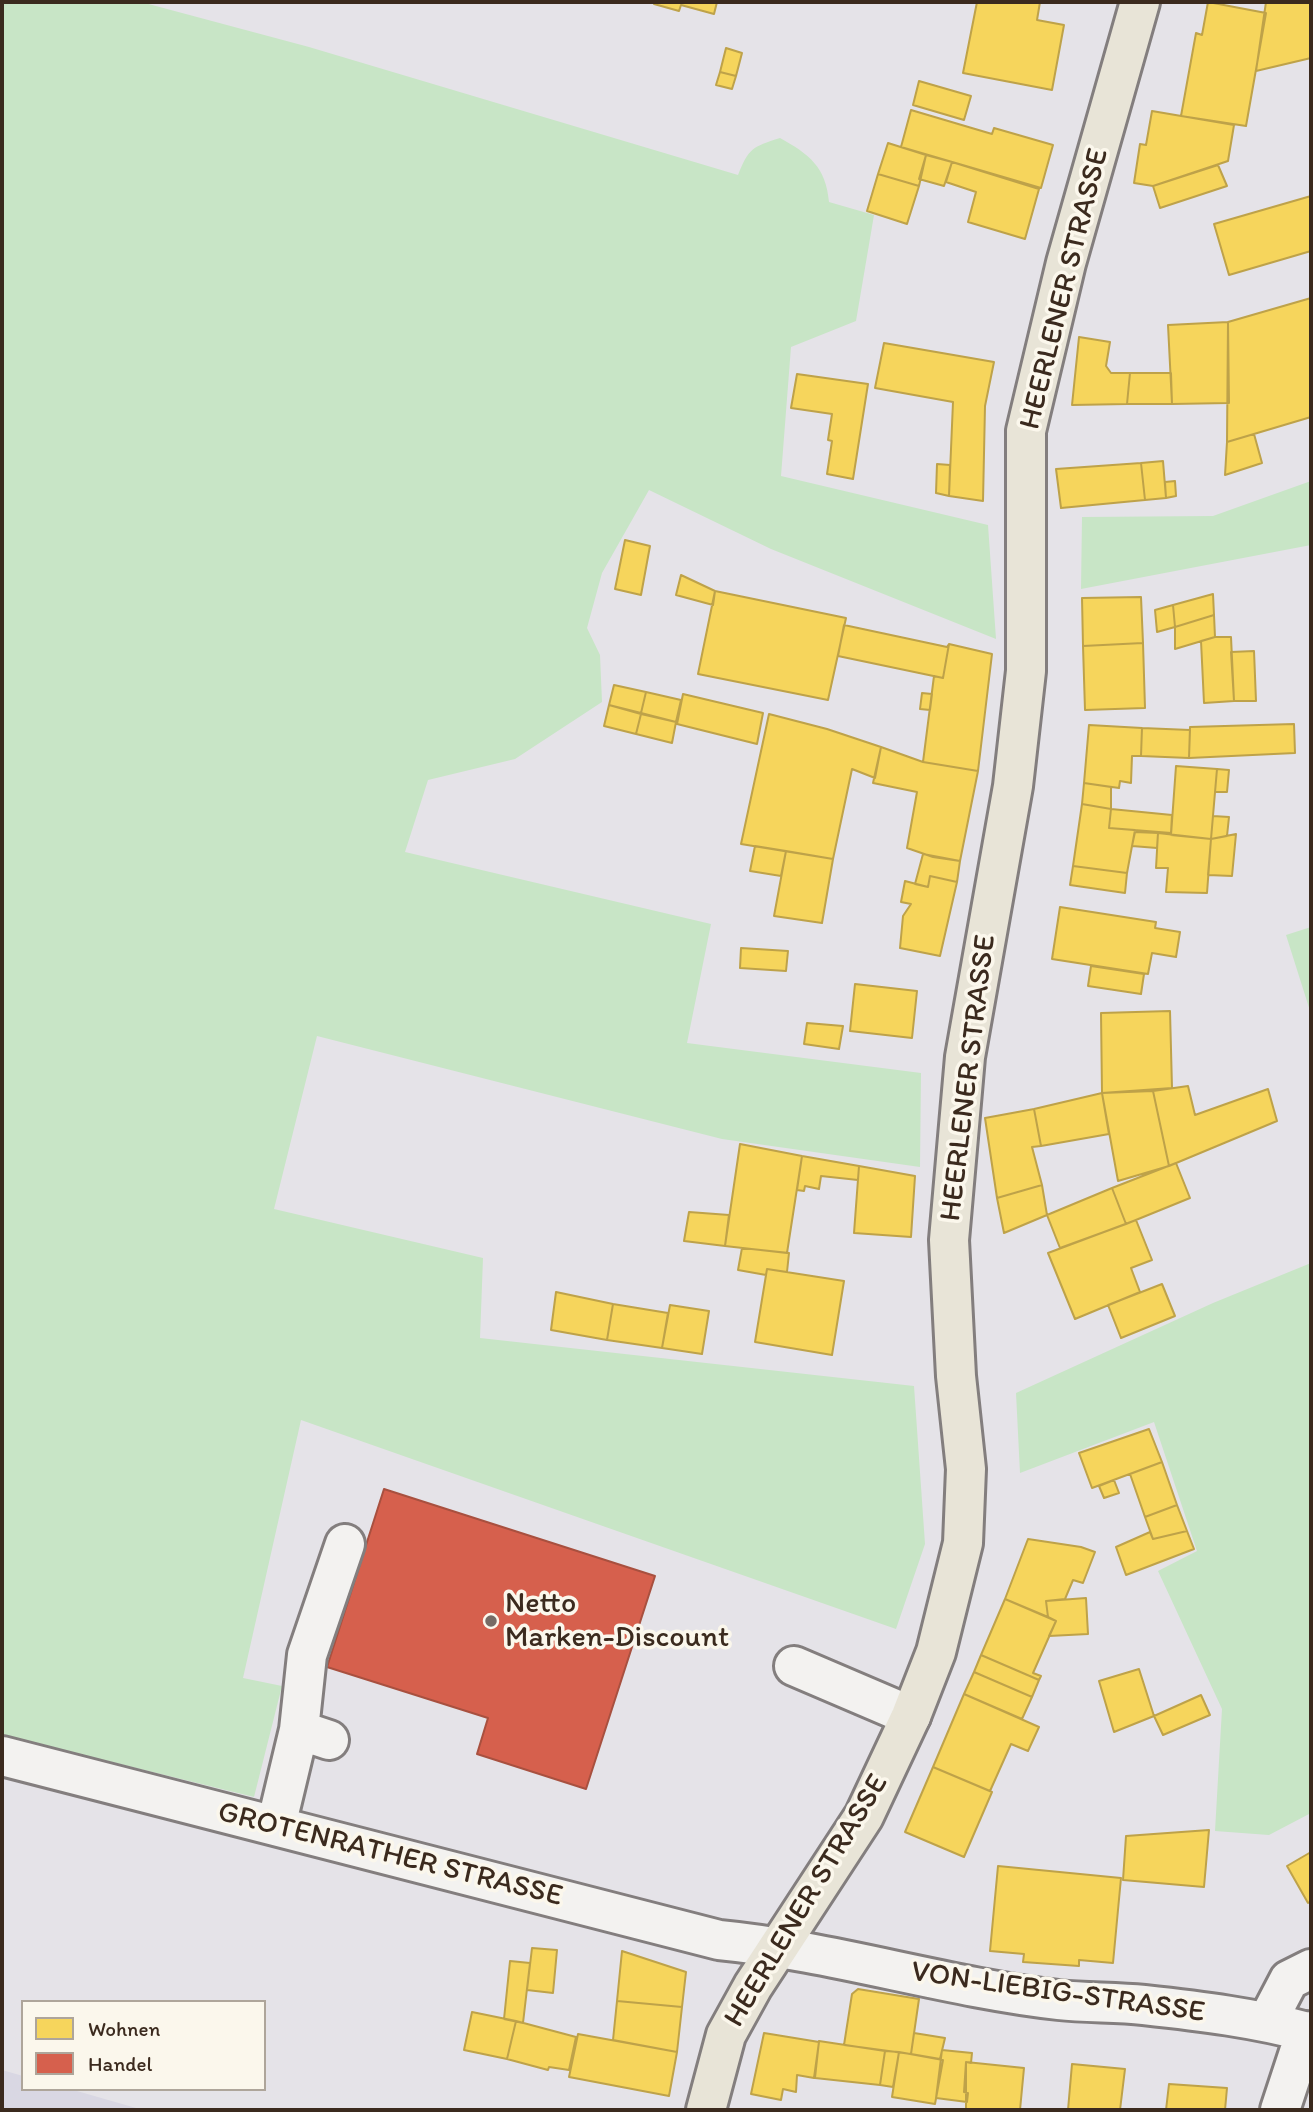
<!DOCTYPE html>
<html>
<head>
<meta charset="utf-8">
<style>
	body { margin:0 }
	#map { position:relative; width:1313px; height:2112px; overflow:hidden; background:#e5e3e8; font-family:Itim,sans-serif }
	canvas { display:block }
	.frame { position:absolute; inset:0; border:4px solid #3b2a1e; pointer-events:none }
	.legend { position:absolute; left:21px; top:2000px; width:245px; height:91px; box-sizing:border-box; background:#fbf7ec; border:2px solid #aea59a; margin:0; padding:9px 12px; list-style:none; font-size:21px; color:#3b2a1e }
	.legend li { display:flex; align-items:center; gap:14px; height:35px }
	.legend b { width:35px; border:2px solid #aea59a }
</style>
</head>
<body>
<div id="map">
<canvas width="1313" height="2112"></canvas>
<div class="frame"></div>
<ul class="legend">
<li><b style="height:19px;background:#f6d55c"></b>Wohnen</li>
<li><b style="height:19px;background:#d6604d"></b>Handel</li>
</ul>
</div>
<script>
const context = document.querySelector('canvas').getContext('2d');
context.lineJoin = 'round';
function fillPath(path, color) {
  context.fillStyle = color;
  context.fill(path, 'evenodd');
}
function trace(path, color, width, dash) {
  context.strokeStyle = color;
  context.lineWidth = width;
  context.lineCap = dash ? 'butt' : 'round';
  context.setLineDash(dash || []);
  context.stroke(path);
}
function drawText(font, color, halo, rows, align = 'center') {
  context.font = font + ' Itim,sans-serif';
  context.lineWidth = 7;
  context.setLineDash([]);
  context.textBaseline = 'middle';
  context.strokeStyle = halo;
  context.fillStyle = color;
  for (const [text, x, y, turn = 0] of rows) {
    context.save();
    context.translate(x, y);
    context.rotate((+turn || 0) * Math.PI / 180);
    context.textAlign = isNaN(turn) ? turn : align;
    if (halo) context.strokeText(text, 0, 0);
    context.fillText(text, 0, 0);
    context.restore();
  }
}
fillPath(new Path2D(`
	M2,2070L23,2076V2089H70L143,2110H2Z`), '#d9d7e3');
fillPath(new Path2D(`
	M2,2H141L309,47L738,175C749,148 752,147 780,138C809,154 826,167 829,202L874,215L856,321L791,347L781,476L988,525L996,639L771,549L649,490L602,573L587,628L600,655L602,702L515,759L428,780L405,852L711,924L687,1043L921,1073L920,1167L722,1139L317,1036L274,1209L483,1258L480,1338L914,1386L925,1544L896,1629L301,1420L243,1678L282,1686L254,1797L2,1735Z
	M1311,481V545L1081,589L1082,517L1213,516Z
	M1311,927V1014L1286,935Z
	M1311,1263V1813L1269,1835L1215,1831L1222,1709L1158,1571L1197,1551L1154,1422L1020,1473L1016,1393L1213,1303Z`), '#c8e5c6');
const homes = new Path2D(`
	M655,2H717L714,14L681,5L679,11L654,4Z
	M977,2H1040L1037,20L1064,25L1052,90L963,73Z
	M1208,2L1266,13L1246,126L1181,116L1196,33L1202,35Z
	M1266,2H1311V58L1256,71Z
	M726,48L742,53L736,76L720,72Z
	M720,72L736,76L732,89L716,85Z
	M919,81L971,96L964,120L913,105Z
	M911,110L992,134L994,128L1053,145L1041,188L901,147Z
	M1152,111L1234,125L1228,161L1153,186L1134,183L1140,144L1146,145Z
	M888,143L926,155L919,186L878,174Z
	M926,155L952,162L944,186L919,179Z
	M952,162L1039,189L1025,239L968,222L976,192L946,182Z
	M1218,165L1227,186L1160,208L1153,186Z
	M878,174L919,186L907,224L867,211Z
	M1311,196V251L1229,275L1214,224Z
	M1311,298V417L1227,442L1228,322Z
	M1228,322L1229,403L1172,404L1168,325Z
	M1079,337L1110,342L1106,366L1111,373H1130L1127,404L1072,405Z
	M884,343L994,362L985,406L983,501L949,496L953,402L875,388Z
	M1130,373H1171L1172,404H1127Z
	M797,374L868,384L853,479L827,474L832,441L828,440L832,414L791,408Z
	M1254,434L1262,463L1225,475L1227,442Z
	M1163,461L1166,498L1145,500L1141,463Z
	M1141,463L1145,500L1061,508L1056,469Z
	M937,464L950,465L949,496L936,493Z
	M1175,481L1176,496L1166,498L1165,482Z
	M625,540L650,546L641,595L615,589Z
	M681,575L715,591L713,605L676,595Z
	M715,591L846,618L828,700L698,674Z
	M1213,594L1214,615L1175,627L1173,605Z
	M1141,597L1143,643L1083,646L1082,598Z
	M1173,605L1175,627L1157,632L1155,610Z
	M1214,615L1215,637L1175,649V627Z
	M844,625L947,647L949,644L943,678L838,656Z
	M1215,637H1231L1234,701L1204,703L1201,641Z
	M1143,643L1145,708L1085,710L1083,646Z
	M949,644L992,654L978,771L923,762L934,676L943,678Z
	M1254,651L1256,701H1234L1231,652Z
	M614,685L646,692L641,713L609,705Z
	M646,692L681,700L676,722L641,713Z
	M922,693L932,694L930,710L920,709Z
	M683,694L763,713L757,744L677,724Z
	M609,705L641,714L636,734L604,726Z
	M641,714L676,722L672,743L636,734Z
	M769,714L827,729L881,747L875,778L852,769L833,859L741,844Z
	M1294,724L1295,753L1189,758L1190,727Z
	M1089,725L1142,728L1141,756H1132L1131,783L1120,781L1119,788L1084,783Z
	M1142,728L1190,730L1189,758L1141,756Z
	M881,747L923,762L978,771L960,861L933,857L907,848L917,792L873,783Z
	M1176,766L1217,769L1211,839L1171,835Z
	M1217,769L1229,770L1227,792H1215Z
	M1084,783L1111,787V809L1082,804Z
	M1082,804L1111,809L1109,828L1135,830L1127,873L1073,866Z
	M1111,809L1172,815L1171,833L1109,828Z
	M1213,816L1229,817L1227,836L1211,839Z
	M1135,832L1158,833L1157,848L1132,846Z
	M1158,833L1211,839L1207,893L1166,892L1168,868H1156Z
	M1236,834L1232,876L1208,875L1211,839Z
	M755,846L786,851L781,876L750,871Z
	M786,851L833,859L822,923L774,916Z
	M923,854L960,861L957,882L930,876L928,887L915,884Z
	M1073,866L1127,873L1125,893L1070,885Z
	M930,876L957,882L940,956L900,948L903,916L911,904L901,902L905,881L928,887Z
	M1060,907L1156,922L1155,928L1180,932L1176,957L1152,953L1148,974L1052,959Z
	M741,948L788,951L786,971L740,968Z
	M1091,966L1144,974L1141,994L1088,986Z
	M855,984L917,991L912,1038L850,1031Z
	M1170,1011L1172,1088L1102,1093L1101,1013Z
	M807,1023L843,1026L839,1049L804,1044Z
	M1188,1086L1195,1115L1268,1089L1277,1121L1169,1166L1153,1091Z
	M1153,1091L1169,1166L1118,1181L1102,1093Z
	M1102,1093L1109,1134L1041,1146L1034,1109Z
	M1034,1109L1041,1146L1032,1147L1042,1185L997,1198L985,1118Z
	M740,1144L802,1156L787,1253L725,1246Z
	M802,1156L859,1166L858,1180L821,1176L819,1189L805,1186L804,1191L797,1190Z
	M1176,1163L1190,1198L1126,1224L1112,1188Z
	M859,1166L915,1176L911,1237L854,1233Z
	M1042,1185L1047,1215L1004,1233L997,1198Z
	M1112,1188L1126,1224L1060,1248L1047,1215Z
	M689,1212L729,1215L725,1246L684,1241Z
	M1136,1220L1152,1260L1131,1268L1140,1292L1075,1319L1048,1253Z
	M742,1248L789,1253L787,1272L767,1269L766,1275L738,1270Z
	M767,1269L844,1281L832,1355L755,1342Z
	M1162,1284L1175,1316L1121,1338L1108,1305Z
	M556,1292L613,1304L607,1340L551,1330Z
	M613,1304L668,1313L662,1348L607,1340Z
	M670,1305L709,1311L702,1354L662,1348Z
	M1149,1429L1162,1462L1092,1488L1079,1453Z
	M1162,1462L1177,1505L1145,1517L1130,1474Z
	M1114,1480L1119,1493L1104,1498L1099,1486Z
	M1177,1505L1187,1531L1153,1539L1145,1517Z
	M1187,1531L1194,1549L1126,1575L1116,1547L1150,1532L1153,1539Z
	M1028,1539L1081,1547L1095,1552L1083,1583L1073,1580L1065,1599L1046,1601L1048,1617L1005,1599Z
	M1086,1598L1088,1634L1049,1636L1056,1621L1048,1617L1046,1601Z
	M1005,1599L1056,1621L1033,1673L1041,1676L1039,1680L981,1655Z
	M981,1655L1039,1680L1032,1697L974,1672Z
	M1139,1669L1154,1716L1114,1732L1099,1681Z
	M974,1672L1032,1697L1022,1719L964,1694Z
	M964,1694L1039,1727L1028,1751L1011,1744L990,1791L933,1767Z
	M1201,1695L1210,1715L1163,1735L1154,1716Z
	M933,1767L992,1792L964,1857L905,1832Z
	M1209,1830L1204,1887L1123,1880L1126,1836Z
	M1311,1852V1901L1308,1903L1287,1866Z
	M998,1866L1121,1878L1113,1963L1079,1960V1966L1023,1962L1024,1954L990,1951Z
	M532,1948L557,1950L553,1993L527,1990Z
	M622,1951L686,1972L682,2007L617,2001Z
	M510,1961L530,1963L523,2023L504,2019Z
	M858,1989L919,1999L911,2054L844,2045L852,1994Z
	M617,2001L682,2007L677,2052L613,2040Z
	M472,2012L516,2021L507,2059L464,2050Z
	M516,2021L576,2037L569,2070L549,2067L548,2070L507,2059Z
	M764,2033L819,2042L814,2078L797,2075L796,2092L783,2089L781,2100L751,2094Z
	M914,2033L945,2038L940,2059L911,2054Z
	M578,2034L677,2052L669,2096L569,2077Z
	M819,2041L885,2051L880,2085L815,2078Z
	M942,2050L972,2053L971,2063L966,2062L964,2092L968,2093L967,2102L936,2098Z
	M885,2051L899,2052L893,2087L880,2085Z
	M899,2052L943,2060L935,2104L892,2097Z
	M966,2062L1024,2068L1020,2110H966Z
	M1072,2064L1125,2069L1120,2110H1068Z
	M1169,2084L1227,2088L1225,2110H1166Z`);
fillPath(homes, '#f6d55c');
trace(homes, '#bea249', 2);
const shops = new Path2D(`
	M384,1489L655,1576L586,1789L477,1754L488,1718L327,1667Z`);
fillPath(shops, '#d6604d');
trace(shops, '#a8503f', 2);
const minor = new Path2D(`
	M794,1666L911,1716
	M299,1730L329,1740
	M2,1756L719,1940C833,1951 944,1987 1059,2000C1087,2003 1115,2002 1144,2005C1199,2011 1257,2018 1311,2033
	M276,1826L299,1730L307,1655L345,1544
	M1267,2022L1289,1980L1311,1969
	M1280,2110L1306,2031`);
const major = new Path2D(`
	M706,2110L726,2035L753,1986L864,1816L911,1716L936,1652L963,1543L966,1469L956,1376L949,1240L965,1057L1013,786L1026,671V431L1066,263L1140,2`);
trace(minor, '#837e7e', 44);
trace(major, '#837e7e', 44);
trace(minor, '#f3f2f0', 38);
trace(major, '#e8e4d7', 38);
for (const [x, y, r, color] of [
	[491,1621,7,"#766b65"]
]) {
  const dot = new Path2D();
  dot.arc(x, y, r, 0, 2 * Math.PI);
  context.fillStyle = color;
  context.fill(dot);
  trace(dot, '#fbf7ec', 2.5);
}
drawText('30px', '#3b2a1e', '#fbf7ec', [
	["HEERLENER STRASSE",1065,289,-76],
	["HEERLENER STRASSE",969,1078,-83],
	["GROTENRATHER STRASSE",390,1855,14],
	["HEERLENER STRASSE",807,1901,-59],
	["VON-LIEBIG-STRASSE",1058,1993,8]
]);
drawText('30px', '#3b2a1e', '#fbf7ec', [
	["Netto",505,1604],
	["Marken-Discount",505,1638]
], 'left');
</script>
</body>
</html>
